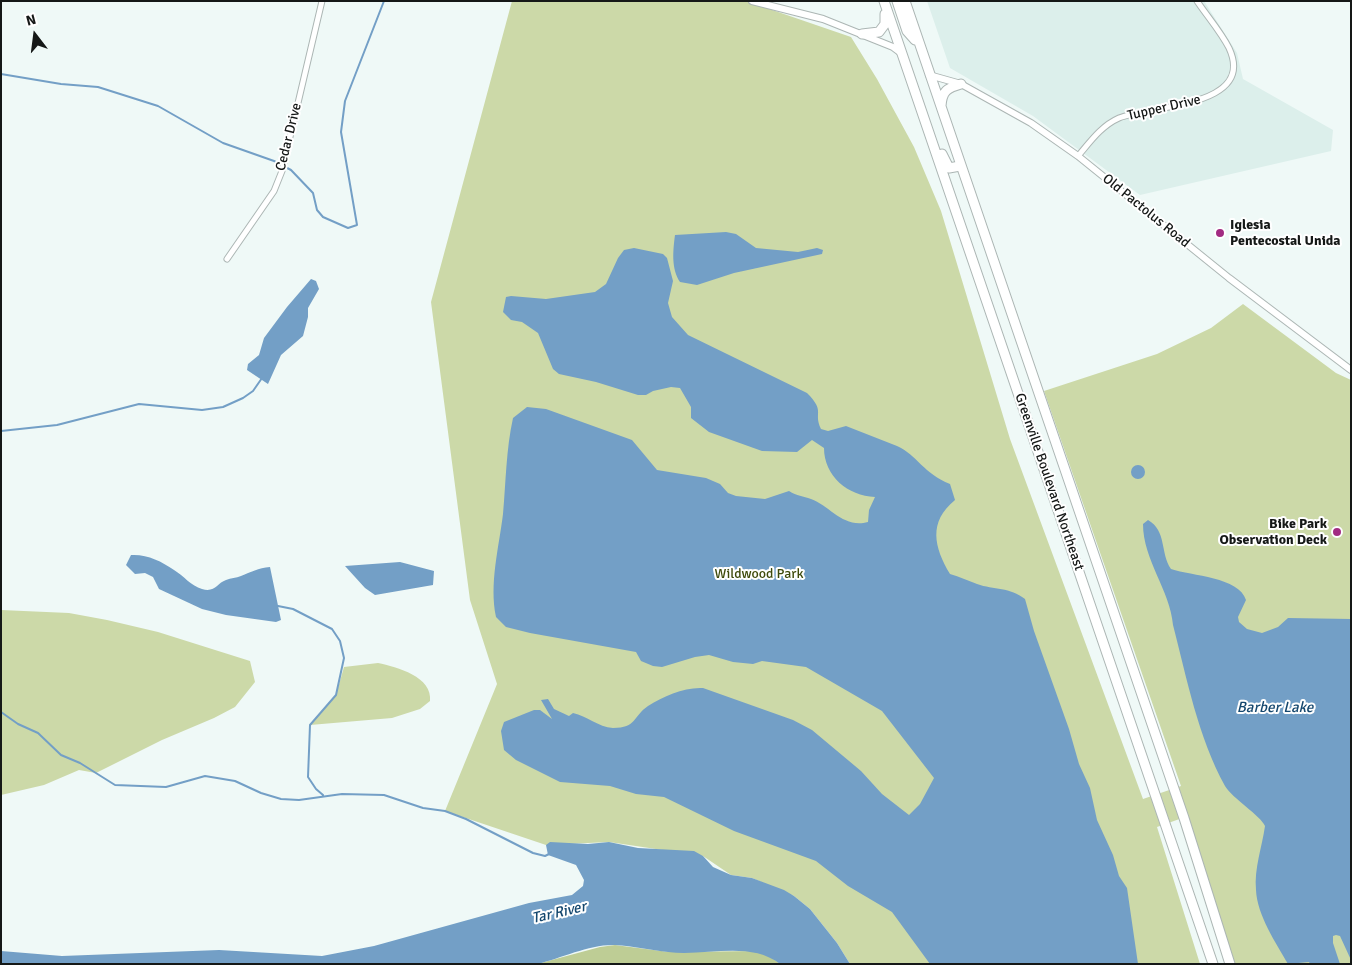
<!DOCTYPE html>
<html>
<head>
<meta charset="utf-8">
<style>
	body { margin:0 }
	#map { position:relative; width:1352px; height:965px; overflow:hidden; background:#eff9f7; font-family:Signika,sans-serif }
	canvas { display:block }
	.frame { position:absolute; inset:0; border:2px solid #151817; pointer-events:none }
	.north { position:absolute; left:10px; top:10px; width:50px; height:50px; -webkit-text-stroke:4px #fff; paint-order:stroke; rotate:345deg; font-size:14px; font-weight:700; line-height:20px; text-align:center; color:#151817 }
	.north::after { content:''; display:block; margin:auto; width:18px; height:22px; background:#151817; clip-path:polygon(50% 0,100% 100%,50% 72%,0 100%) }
</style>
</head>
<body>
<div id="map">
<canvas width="1352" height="965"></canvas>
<div class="frame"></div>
<div class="north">N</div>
</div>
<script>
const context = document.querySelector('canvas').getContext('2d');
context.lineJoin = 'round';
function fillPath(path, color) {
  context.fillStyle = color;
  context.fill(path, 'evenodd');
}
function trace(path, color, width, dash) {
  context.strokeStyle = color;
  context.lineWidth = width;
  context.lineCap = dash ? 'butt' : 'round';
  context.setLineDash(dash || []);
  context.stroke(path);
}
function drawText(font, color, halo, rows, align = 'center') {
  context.font = font + ' Signika,sans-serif';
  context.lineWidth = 4;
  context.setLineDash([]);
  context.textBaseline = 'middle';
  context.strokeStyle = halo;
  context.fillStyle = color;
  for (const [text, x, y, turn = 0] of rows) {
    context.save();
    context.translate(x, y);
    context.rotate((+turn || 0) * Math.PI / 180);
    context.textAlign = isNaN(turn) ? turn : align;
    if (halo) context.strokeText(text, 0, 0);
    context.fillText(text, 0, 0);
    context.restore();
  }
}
fillPath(new Path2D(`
	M927,1H1204L1237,53L1243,79L1333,130L1331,151L1140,195L1033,116L950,68Z`), '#dcefeb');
fillPath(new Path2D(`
	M512,1H746L851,37L877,79L914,147L941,211L1010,439L1143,799L1181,786L1044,391L1157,354L1211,328L1243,304L1336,373L1351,380V964H1235L1188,816L1157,827L1200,964H850L837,943L810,909L794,896L752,878L731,875L703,856L609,842L546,845L445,811L497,684L470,600L431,302Z
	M1,610L69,613L107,620L158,632L250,661L255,682L235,707L214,718L162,740L96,773L79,770L44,785L1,795Z
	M378,663C397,667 433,677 430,701L420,709L392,718L310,725L336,695L344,667Z`), '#ccd9a8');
fillPath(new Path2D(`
	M615,945L669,952L756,951L771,957L780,964H537L600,947Z`), '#becd95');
fillPath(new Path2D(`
	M726,232L736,234L756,248L798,252L817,248L823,250L822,254L734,273L697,285L680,282C671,269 673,250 675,235Z
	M634,248L663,254L667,258L673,281L668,303L672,317L688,335L807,393C826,412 813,412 821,429L828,431L846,426L897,446C917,455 924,474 950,484L955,500C928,522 934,547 950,574C960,577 967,580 977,584C994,590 1010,587 1025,599L1034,631L1069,729L1079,764L1090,788L1097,820L1113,855L1119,876L1127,888L1138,964H930L892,912L848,886L816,861L734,831L664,797L636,794L610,786L560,782L516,760L504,750L501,731L504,722L534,710H540L552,719L541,700L548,699L554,709L569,716L573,713C587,716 598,727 613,728C637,728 633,716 648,706C664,696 684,687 703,688L793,720L812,730L861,771L882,794L909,815L920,804L934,778L882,711L806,667L762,661L753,664L733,662L709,655L695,657L662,667L653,666L641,661L636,652L530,633L506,627L496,617C489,584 499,547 503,514C506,481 506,450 513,418L527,407L546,409L632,440L657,470L706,478L720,484L728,493L736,496L765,499L789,491C797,496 803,496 811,499C830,506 844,529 868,522L869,510L875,497C848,496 824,476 824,448L812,440L797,452L762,451L709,432L691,418V407L680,388L671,387L653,391L646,395H638L596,382L559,374L553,369L538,333L522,322L511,320L503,312L506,297L511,296L546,299L595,292L606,284L618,258L624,250Z
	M311,279L316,281L319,289L308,308V317L303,336L281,355L268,384L247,370L248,364L259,355L264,338L287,307Z
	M1131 472a7 7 0 1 1 14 0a7 7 0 1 1-14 0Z
	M1148,520C1167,531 1160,553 1171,569C1192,576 1239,577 1246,600L1238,617L1239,622L1247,629L1262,633L1278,627L1288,618L1351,619V960L1340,936L1336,935L1333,936V943L1340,964H1310L1309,962L1288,964C1276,943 1257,915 1256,890C1254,869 1262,847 1265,826C1261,816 1232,798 1225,786C1198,737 1187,679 1173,625C1170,590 1143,560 1143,524Z
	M131,555C147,554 161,561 174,570C184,576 191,586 202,589C215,593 217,583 226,580C231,578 236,578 241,576C251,572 258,568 270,567L281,620L276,622L226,615L202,609L159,589L153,577L145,573L135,574L126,565Z
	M400,562L434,571L433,585L375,595L365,588L345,566Z
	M550,842L588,844L609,842L638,848L694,851L703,856L713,867L731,875L752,878L784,890L794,896L810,909L837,943L850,964H780C749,940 705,957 668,952C651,950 633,946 615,945C590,944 562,958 537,964H1V951L62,956L219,950L322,956L374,946L529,903L572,895L583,886L584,880L576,865L548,855L546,845Z`), '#739fc6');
trace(new Path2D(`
	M1,74L61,84L98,87L158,106L223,143L274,161L291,170L313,193L317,210L323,217L348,228L357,225L341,132L345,101L384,1
	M1,431L57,425L139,404L202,410L223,407L243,398L253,391L262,378
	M278,606L293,609L332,629L340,641L344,658L336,695L310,725L308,777L316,789L323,795
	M1,712L18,724L38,733L61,755L80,763L115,785L166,787L205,776L235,781L261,793L281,799L299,800L342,794L384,795L423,808L445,811L466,819L533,853L545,856L549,854`), '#739fc6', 2);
const minor = new Path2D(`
	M1078,156C1090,142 1101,126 1119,118C1150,105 1257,108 1229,48C1221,32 1207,16 1197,1
	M227,259L274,191L282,171L322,1`);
const tertiary = new Path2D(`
	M752,1L823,19L893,47L901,53
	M929,75L961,84L1031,123L1078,156L1229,278L1351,370`);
const trunk = new Path2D(`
	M884,1L1213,964
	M897,1L907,31L915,40
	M905,1L1184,818L1230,964
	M862,34L879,32L885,24V14
	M941,106C942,91 947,88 961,84
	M942,154L949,168L960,166`);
trace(minor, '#acb6b4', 7);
trace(tertiary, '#acb6b4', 8);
trace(trunk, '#acb6b4', 11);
trace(minor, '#fff', 5);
trace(tertiary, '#fff', 6);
trace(trunk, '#fff', 9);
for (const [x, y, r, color] of [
	[1220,233,5,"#a22b82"],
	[1337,532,5,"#a22b82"]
]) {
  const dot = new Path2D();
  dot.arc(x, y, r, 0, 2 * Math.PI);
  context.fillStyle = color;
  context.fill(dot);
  trace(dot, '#fff', 2);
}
drawText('14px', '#151817', '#fff', [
	["Tupper Drive",1164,108,-13],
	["Cedar Drive",289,137,-76],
	["Old Pactolus Road",1146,211,39],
	["Greenville Boulevard Northeast",1049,482,71]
]);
drawText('bold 14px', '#151817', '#fff', [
	["Iglesia",1230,225],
	["Pentecostal Unida",1230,241],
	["Bike Park",1327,524,"right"],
	["Observation Deck",1327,540,"right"]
], 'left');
drawText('14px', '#3f4b0c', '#fff', [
	["Wildwood Park",759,574]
]);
drawText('italic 15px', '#14476e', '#fff', [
	["Barber Lake",1275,708],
	["Tar River",559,913,-13]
]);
</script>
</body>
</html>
